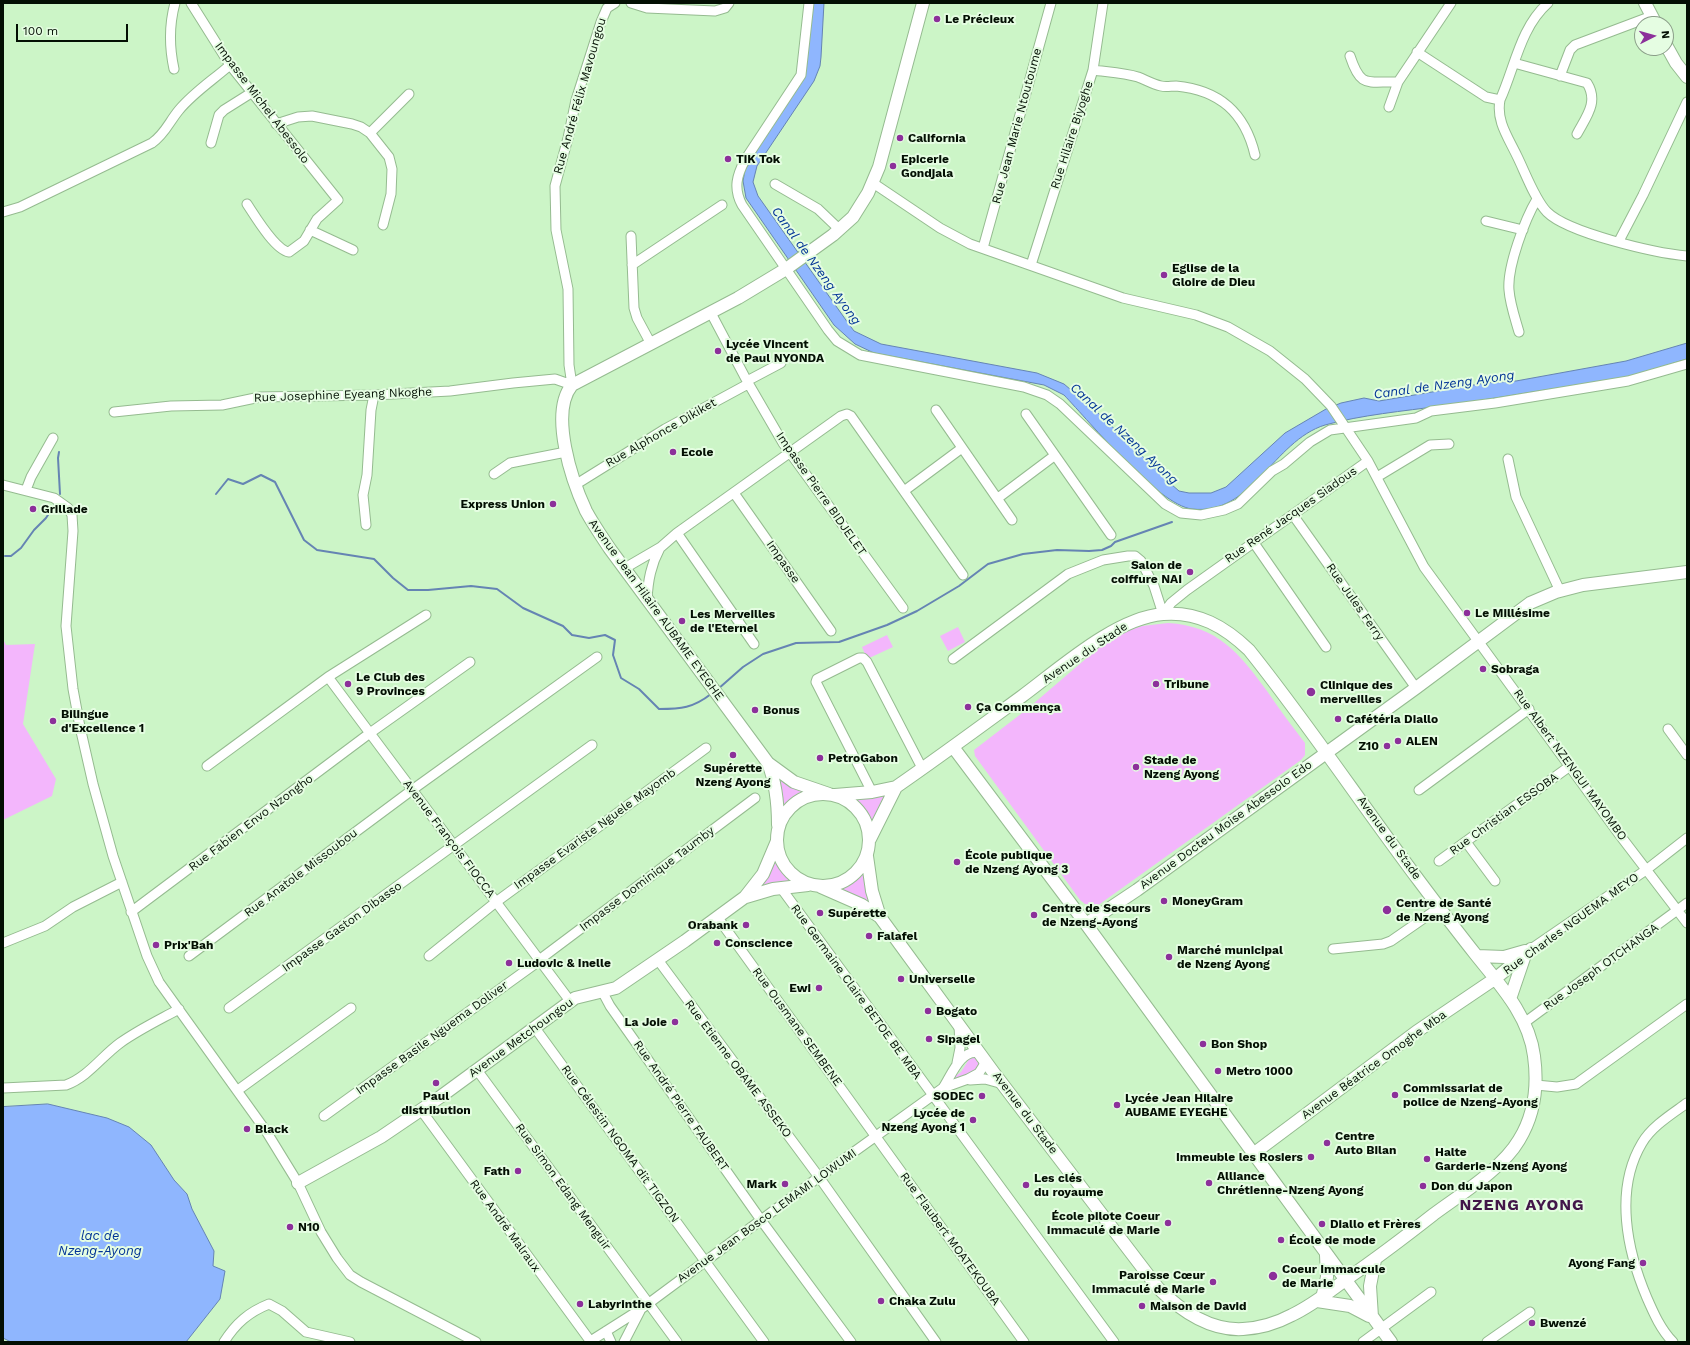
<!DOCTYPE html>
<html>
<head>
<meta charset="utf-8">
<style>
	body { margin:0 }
	#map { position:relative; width:1690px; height:1345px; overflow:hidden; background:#ccf5c7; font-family:"Work Sans",sans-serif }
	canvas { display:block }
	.frame { position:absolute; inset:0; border:4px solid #030f03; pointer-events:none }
	.north { position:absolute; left:1634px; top:16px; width:40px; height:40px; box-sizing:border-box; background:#e5fde2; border:1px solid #8b9e89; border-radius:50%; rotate:84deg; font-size:11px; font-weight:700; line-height:16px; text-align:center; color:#030f03 }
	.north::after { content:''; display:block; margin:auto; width:14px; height:18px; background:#8c309a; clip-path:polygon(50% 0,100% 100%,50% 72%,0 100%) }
	.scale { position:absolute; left:16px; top:24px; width:112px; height:18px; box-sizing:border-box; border:2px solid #030f03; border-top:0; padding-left:5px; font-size:12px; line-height:14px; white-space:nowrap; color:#030f03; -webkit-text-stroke:3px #e5fde2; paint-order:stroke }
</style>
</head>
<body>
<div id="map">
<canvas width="1690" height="1345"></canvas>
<div class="frame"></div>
<div class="north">N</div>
<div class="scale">100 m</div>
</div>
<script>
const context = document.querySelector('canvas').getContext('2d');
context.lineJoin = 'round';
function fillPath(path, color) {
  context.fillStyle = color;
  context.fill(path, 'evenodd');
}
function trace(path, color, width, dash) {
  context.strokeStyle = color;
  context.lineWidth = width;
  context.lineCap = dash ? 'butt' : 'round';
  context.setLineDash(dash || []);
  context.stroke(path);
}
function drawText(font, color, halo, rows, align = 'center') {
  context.font = font + ' "Work Sans",sans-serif';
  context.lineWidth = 4;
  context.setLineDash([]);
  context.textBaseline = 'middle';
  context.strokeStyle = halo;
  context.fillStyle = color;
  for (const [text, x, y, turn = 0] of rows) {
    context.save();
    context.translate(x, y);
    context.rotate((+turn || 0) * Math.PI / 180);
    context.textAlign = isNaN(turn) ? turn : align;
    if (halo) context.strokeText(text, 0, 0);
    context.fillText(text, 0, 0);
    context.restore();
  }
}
fillPath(new Path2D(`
	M1168,623C1218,626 1239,653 1267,691C1279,709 1292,726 1305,743V755L1301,760L1097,906L1085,904L1080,900L975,756L974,750L1026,710L1102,645L1124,632L1142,626Z
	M958,627L965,642L948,651L940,636Z
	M887,635L893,647L867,659L862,647Z
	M3,639L6,645L35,644L23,724L56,779L52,796L3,820Z
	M775,776L806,793L794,799L782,810Z
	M888,794L880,804L870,825L866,815L853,802V799Z
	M775,857L783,873L794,883L757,888Z
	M863,870L866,890L872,908L840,890L851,883Z
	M971,1056H975L981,1065L975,1071L956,1079L954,1077L961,1072Z`), '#f3b6fc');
const water = new Path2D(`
	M813,3H824L821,57L820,66L814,81L757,166L753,182L758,196L848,323L854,331L881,344L1037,373L1064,384L1097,412L1171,484L1179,491L1189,493H1211L1226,487L1285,433L1326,409L1341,403L1364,398L1379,401L1485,383L1516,381L1626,361L1687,343V359C1667,365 1647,372 1626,377C1610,381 1593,382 1577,385C1532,392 1486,400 1441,406C1404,411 1361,415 1325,425C1273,441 1252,516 1192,509C1158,505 1090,422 1064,395L1044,385L874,353L855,344L834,325L746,198L743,181L745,170L806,69Z
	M48,1104L107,1118L129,1127L151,1145L174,1180L187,1194L192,1209L214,1251L213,1266L225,1271L220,1299L186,1342H11L3,1338V1107Z`);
fillPath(water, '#8fb6fe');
trace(water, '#6584b3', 1);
trace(new Path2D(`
	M59,452L58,458L60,494
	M216,494L228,479L243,484L261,475L275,482L304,540L317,550L374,559L393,578L408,590H428L471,586L497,589L523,608L563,626L572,635L589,638L605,635L615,640L613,655L621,678L639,689L659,709C681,709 693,708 711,694
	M5,556H11L21,548L34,530L46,518L55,504
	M718,689L743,667L763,654L796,643L839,642L887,625L917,611L959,586L988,564L1023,554L1057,550L1089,551L1102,550L1111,546L1115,542L1172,522`), '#6584b3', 2);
const minor = new Path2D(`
	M191,3L230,65L338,200L317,219L304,241L289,252C275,250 255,216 247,204
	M631,3L647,8L715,11L725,8L729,3
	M809,3L801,75L745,160C737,175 733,188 742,205L828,330L837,341L860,355L1024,387L1047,395L1060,404L1165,504L1181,513L1201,515L1224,510L1238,504L1272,471L1284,464L1310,442L1330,430L1416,418L1431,411L1495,403L1628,381L1687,364
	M1548,3C1520,28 1515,67 1500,100C1496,121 1508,137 1517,156C1525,172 1535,200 1547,212C1568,233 1655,253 1687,256
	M1417,52L1486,97L1500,100
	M1350,56C1361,89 1367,81 1398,82
	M1514,63L1587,83C1599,102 1586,117 1577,134
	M174,69C169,46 169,25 175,3
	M1093,70C1107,72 1124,73 1138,77C1146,80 1152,84 1161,86C1166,87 1171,86 1176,86C1220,90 1245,113 1255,155
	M1560,76L1570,50L1575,45L1652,16
	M1389,107L1398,82L1451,3
	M276,124L298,117L312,116L352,124L361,127L370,133L389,157L392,169L391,194L383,225
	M370,133L409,94
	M211,143L219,115L224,110L251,93
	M873,183L940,228L970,244L1123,298L1196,315L1228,327L1270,351L1305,379L1331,406L1368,461L1424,567L1619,834L1687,923
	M775,184L818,209L840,230
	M3,212L20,207L152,143C165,134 169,122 179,110C194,92 213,80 230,65
	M1486,221L1523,230
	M310,230L353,250
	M631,236L634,308L637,318L651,344
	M1619,241L1643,195L1687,102
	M983,248L1051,3
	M632,265L722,205
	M1031,265L1093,70L1103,3
	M711,313L747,381L783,443L903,608
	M1519,332C1515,318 1510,304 1509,290C1507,267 1525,219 1537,199
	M747,381L781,363
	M936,410L1012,520
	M114,412L171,406L222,405L260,397L374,395L450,391L513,383L555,379L572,385L569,365L568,289L556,230L555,186L568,138L576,100L601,22L607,8L615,3
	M1026,414L1111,535
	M1508,459L1516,497L1560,591
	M494,474L510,463L566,452
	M1377,477L1430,445L1449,444
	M3,485L54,498L68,508L72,515L73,531L66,626L73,689L80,727L93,784L113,856L147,956L159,982L266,1131L298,1183L321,1232L337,1258L350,1275L361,1282L476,1342
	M575,485L665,429L748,384
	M26,490L31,477L53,438
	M904,491L962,448
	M734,493L831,631
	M998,498L1054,456
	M1293,515L1416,688
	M366,525L363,495L367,475L371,410L374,395
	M677,533L754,644
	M1254,543L1326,647
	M625,568L661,547L677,533L841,416L847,414L851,416L963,575
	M647,600C648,580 651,565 660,548
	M1163,614L1171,603L1187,590L1368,461
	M953,659L1068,574L1103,560L1128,556H1135L1141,561L1154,586L1163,614
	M328,677L570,1001
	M1668,729L1687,755
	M207,766L328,677L426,615
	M1419,790L1529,709
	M872,792L816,682L817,679L859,658H863L867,662L922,768
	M1466,842L1495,881
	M1439,861L1570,766
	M781,888L1114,1342
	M131,912L370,733L470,662
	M718,918L1024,1342
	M3,943L45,926L73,907L122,882
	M1333,949L1383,944L1391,941L1440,907
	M1531,949L1646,870L1687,838
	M189,956L412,790L597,657
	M429,956L496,902L706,748
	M539,960L755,798
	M658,960L819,1177L936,1342
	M602,991L610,1006L761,1220L851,1342
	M229,1008L592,745
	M1524,1023L1687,903
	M535,1028L764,1342
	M957,1063L960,1048L959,1025
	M477,1070L677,1342
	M970,1080L985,1079L1003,1084
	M1536,1085L1557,1087L1576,1084L1687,1004
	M3,1088L66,1085C88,1077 102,1056 120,1043C138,1030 159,1020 179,1009
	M943,1088C951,1076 961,1048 979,1053
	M238,1090L351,1008
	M421,1110L591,1342
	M324,1116L539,961
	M606,1331L611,1342
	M224,1342C236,1323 249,1312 269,1304L282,1311L306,1332L350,1342
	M589,1342L641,1309L819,1177L943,1088L968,1079L979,1073L984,1065V1060
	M624,1342L640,1311
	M1363,1342L1431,1292
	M1487,1342L1530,1312
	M1673,1342C1661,1330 1654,1314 1647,1298C1627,1251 1614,1190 1642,1143C1652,1126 1672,1114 1687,1103`);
const major = new Path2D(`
	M1645,3L1656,24
	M1666,45L1676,63L1687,77
	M953,747L1086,924L1391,1342
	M768,763C776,783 778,803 778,825
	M777 840a46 46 0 1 1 92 0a46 46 0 1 1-92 0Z
	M829,794L794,782L768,763L610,549C602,537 593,524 586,511C572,481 549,413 572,385L738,298L786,269L833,235L853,217L868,193L879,167L923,3
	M835,795L872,792L896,787C938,758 980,727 1021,697C1059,669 1115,618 1163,614C1198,611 1225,627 1249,650C1309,725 1362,805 1420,882C1438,906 1457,931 1476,955C1500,985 1529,1016 1534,1056C1538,1085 1535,1114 1519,1140C1502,1169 1461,1194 1434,1214C1406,1236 1377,1258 1348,1278C1330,1291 1313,1305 1292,1315C1277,1323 1261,1328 1243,1329C1209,1331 1181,1311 1158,1288L994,1073L880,917L872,891L867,856
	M870,839L896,787
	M821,887L862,905L880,917
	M746,897L773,889L808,885
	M1086,924L1137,890L1416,688L1530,603L1556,592L1583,585L1687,572
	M1477,956L1504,957L1525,951
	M1510,999L1525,955
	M1253,1154L1416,1032L1496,978L1531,949
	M298,1183L381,1137L440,1097L575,998L616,988L685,941L745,897L763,874L777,841
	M1322,1298L1327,1277L1326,1255
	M1317,1301L1350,1306L1369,1316
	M1372,1317L1370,1286L1375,1260`);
trace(minor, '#95bb90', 11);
trace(major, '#95bb90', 14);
trace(minor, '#fff', 9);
trace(major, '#fff', 12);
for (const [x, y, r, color] of [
	[937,19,4,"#8c309a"],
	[900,138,4,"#8c309a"],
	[728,159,4,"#8c309a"],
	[893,166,4,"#8c309a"],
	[1164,275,4,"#8c309a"],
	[718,351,4,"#8c309a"],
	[673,452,4,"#8c309a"],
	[553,504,4,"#8c309a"],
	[33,509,4,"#8c309a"],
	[1190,572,4,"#8c309a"],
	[1467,613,4,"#8c309a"],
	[682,621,4,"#8c309a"],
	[1483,669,4,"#8c309a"],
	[348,684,4,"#8c309a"],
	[1156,684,4,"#8c309a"],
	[1311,692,5,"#8c309a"],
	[968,707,4,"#8c309a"],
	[755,710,4,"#8c309a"],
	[1338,719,4,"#8c309a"],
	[53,721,4,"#8c309a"],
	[1398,741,4,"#8c309a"],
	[1387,746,4,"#8c309a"],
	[733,755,4,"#8c309a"],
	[820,758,4,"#8c309a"],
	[1136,767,4,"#8c309a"],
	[957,862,4,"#8c309a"],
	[1164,901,4,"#8c309a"],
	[1387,910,5,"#8c309a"],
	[820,913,4,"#8c309a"],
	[1034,915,4,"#8c309a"],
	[746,925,4,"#8c309a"],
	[869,936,4,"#8c309a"],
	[717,943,4,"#8c309a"],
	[156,945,4,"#8c309a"],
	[1169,957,4,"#8c309a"],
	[509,963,4,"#8c309a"],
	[901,979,4,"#8c309a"],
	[819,988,4,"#8c309a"],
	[928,1011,4,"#8c309a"],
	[675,1022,4,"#8c309a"],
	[929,1039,4,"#8c309a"],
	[1203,1044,4,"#8c309a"],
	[1218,1071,4,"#8c309a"],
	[436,1083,4,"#8c309a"],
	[1395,1095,4,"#8c309a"],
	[982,1096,4,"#8c309a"],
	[1117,1105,4,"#8c309a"],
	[973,1120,4,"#8c309a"],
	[247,1129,4,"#8c309a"],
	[1327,1143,4,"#8c309a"],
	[1311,1157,4,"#8c309a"],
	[1427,1159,4,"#8c309a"],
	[518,1171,4,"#8c309a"],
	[1209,1183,4,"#8c309a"],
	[785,1184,4,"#8c309a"],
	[1026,1185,4,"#8c309a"],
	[1423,1186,4,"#8c309a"],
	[1168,1223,4,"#8c309a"],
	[1322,1224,4,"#8c309a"],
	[290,1227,4,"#8c309a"],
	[1281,1240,4,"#8c309a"],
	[1643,1263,4,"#8c309a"],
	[1273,1276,5,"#8c309a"],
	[1213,1282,4,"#8c309a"],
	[881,1301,4,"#8c309a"],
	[580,1304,4,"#8c309a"],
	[1142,1306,4,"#8c309a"],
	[1532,1323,4,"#8c309a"]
]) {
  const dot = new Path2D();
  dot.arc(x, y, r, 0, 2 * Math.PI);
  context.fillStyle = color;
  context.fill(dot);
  trace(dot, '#e5fde2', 1.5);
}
drawText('bold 12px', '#030f03', '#e5fde2', [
	["Le Précieux",945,19],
	["California",908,138],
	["TiK Tok",736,159],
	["Epicerie",901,159],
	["Gondjala",901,173],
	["Eglise de la",1172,268],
	["Gloire de Dieu",1172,282],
	["Lycée Vincent",726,344],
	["de Paul NYONDA",726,358],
	["Ecole",681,452],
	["Express Union",545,504,"right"],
	["Grillade",41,509],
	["Salon de",1182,565,"right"],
	["coiffure NAI",1182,579,"right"],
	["Le Millésime",1475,613],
	["Les Merveilles",690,614],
	["de l'Eternel",690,628],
	["Sobraga",1491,669],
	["Le Club des",356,677],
	["9 Provinces",356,691],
	["Tribune",1164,684],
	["Clinique des",1320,685],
	["merveilles",1320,699],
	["Ça Commença",976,707],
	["Bonus",763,710],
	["Bilingue",61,714],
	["d'Excellence 1",61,728],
	["Cafétéria Diallo",1346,719],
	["ALEN",1406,741],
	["Z10",1379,746,"right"],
	["PetroGabon",828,758],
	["Stade de",1144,760],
	["Nzeng Ayong",1144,774],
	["Supérette",733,768,"center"],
	["Nzeng Ayong",733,782,"center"],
	["École publique",965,855],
	["de Nzeng Ayong 3",965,869],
	["MoneyGram",1172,901],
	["Centre de Santé",1396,903],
	["de Nzeng Ayong",1396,917],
	["Centre de Secours",1042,908],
	["de Nzeng-Ayong",1042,922],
	["Supérette",828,913],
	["Orabank",738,925,"right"],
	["Falafel",877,936],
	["Conscience",725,943],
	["Prix'Bah",164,945],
	["Marché municipal",1177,950],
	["de Nzeng Ayong",1177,964],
	["Ludovic & Inelle",517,963],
	["Universelle",909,979],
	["Ewi",811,988,"right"],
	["Bogato",936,1011],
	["La Joie",667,1022,"right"],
	["Sipagel",937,1039],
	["Bon Shop",1211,1044],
	["Metro 1000",1226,1071],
	["Commissariat de",1403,1088],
	["police de Nzeng-Ayong",1403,1102],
	["Paul",436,1096,"center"],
	["distribution",436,1110,"center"],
	["SODEC",974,1096,"right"],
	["Lycée Jean Hilaire",1125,1098],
	["AUBAME EYEGHE",1125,1112],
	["Lycée de",965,1113,"right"],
	["Nzeng Ayong 1",965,1127,"right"],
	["Black",255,1129],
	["Centre",1335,1136],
	["Auto Bilan",1335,1150],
	["Halte",1435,1152],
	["Garderie-Nzeng Ayong",1435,1166],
	["Immeuble les Rosiers",1303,1157,"right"],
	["Fath",510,1171,"right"],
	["Alliance",1217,1176],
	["Chrétienne-Nzeng Ayong",1217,1190],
	["Les clés",1034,1178],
	["du royaume",1034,1192],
	["Mark",777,1184,"right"],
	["Don du Japon",1431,1186],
	["École pilote Coeur",1160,1216,"right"],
	["Immaculé de Marie",1160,1230,"right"],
	["Diallo et Frères",1330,1224],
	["N10",298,1227],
	["École de mode",1289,1240],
	["Ayong Fang",1635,1263,"right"],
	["Coeur Immaccule",1282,1269],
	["de Marie",1282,1283],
	["Paroisse Cœur",1205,1275,"right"],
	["Immaculé de Marie",1205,1289,"right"],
	["Chaka Zulu",889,1301],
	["Labyrinthe",588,1304],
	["Maison de David",1150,1306],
	["Bwenzé",1540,1323]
], 'left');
drawText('12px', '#030f03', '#e5fde2', [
	["Rue André Félix Mavoungou",580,96,-74],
	["Impasse Michel Abessolo",262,103,53],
	["Rue Jean Marie Ntoutoume",1017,126,-75],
	["Rue Hilaire Biyoghe",1072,135,-72],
	["Rue Josephine Eyeang Nkoghe",343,395,-2],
	["Rue Alphonce Dikiket",661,433,-30],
	["Impasse Pierre BIDJELET",821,494,55],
	["Rue René Jacques Siadous",1291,515,-35],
	["Impasse",783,562,55],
	["Rue Jules Ferry",1355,602,55],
	["Avenue Jean Hilaire AUBAME EYEGHE",656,610,54],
	["Avenue du Stade",1085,653,-34],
	["Rue Albert NZENGUI MAYOMBO",1570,765,54],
	["Rue Christian ESSOBA",1504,814,-36],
	["Rue Fabien Envo Nzongho",251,823,-37],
	["Avenue Docteu Moise Abessolo Edo",1226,825,-36],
	["Impasse Evariste Nguele Mayomb",595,829,-36],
	["Avenue du Stade",1389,838,54],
	["Avenue François FIOCCA",449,839,53],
	["Rue Anatole Missoubou",301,873,-37],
	["Impasse Dominique Taumby",647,879,-37],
	["Rue Charles NGUEMA MEYO",1571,924,-36],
	["Impasse Gaston Dibasso",342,927,-36],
	["Rue Joseph OTCHANGA",1601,967,-36],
	["Rue Germaine Claire BETOE BE MBA",856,992,54],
	["Rue Ousmane SEMBENE",797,1027,54],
	["Impasse Basile Nguema Doliver",432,1038,-36],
	["Avenue Metchoungou",521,1038,-36],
	["Avenue Béatrice Omoghe Mba",1374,1065,-36],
	["Rue Etienne OBAME ASSEKO",738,1069,53],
	["Rue André Pierre FAUBERT",681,1106,55],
	["Avenue du Stade",1025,1113,53],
	["Rue Célestin NGOMA dit TIGZON",620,1144,54],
	["Rue Simon Edang Menguir",563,1187,54],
	["Avenue Jean Bosco LEMAMI LOWUMI",767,1216,-36],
	["Rue André Malraux",505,1226,54],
	["Rue Flaubert MOATEKOUBA",950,1239,54]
]);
drawText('italic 13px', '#003396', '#e5fde2', [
	["Canal de Nzeng Ayong",816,266,54],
	["Canal de Nzeng Ayong",1444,385,-8],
	["Canal de Nzeng Ayong",1124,434,43],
	["lac de",100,1236],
	["Nzeng-Ayong",100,1251]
]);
context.letterSpacing = '1px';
drawText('bold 16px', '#421649', '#e5fde2', [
	["NZENG AYONG",1522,1205]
]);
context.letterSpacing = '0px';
</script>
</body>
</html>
